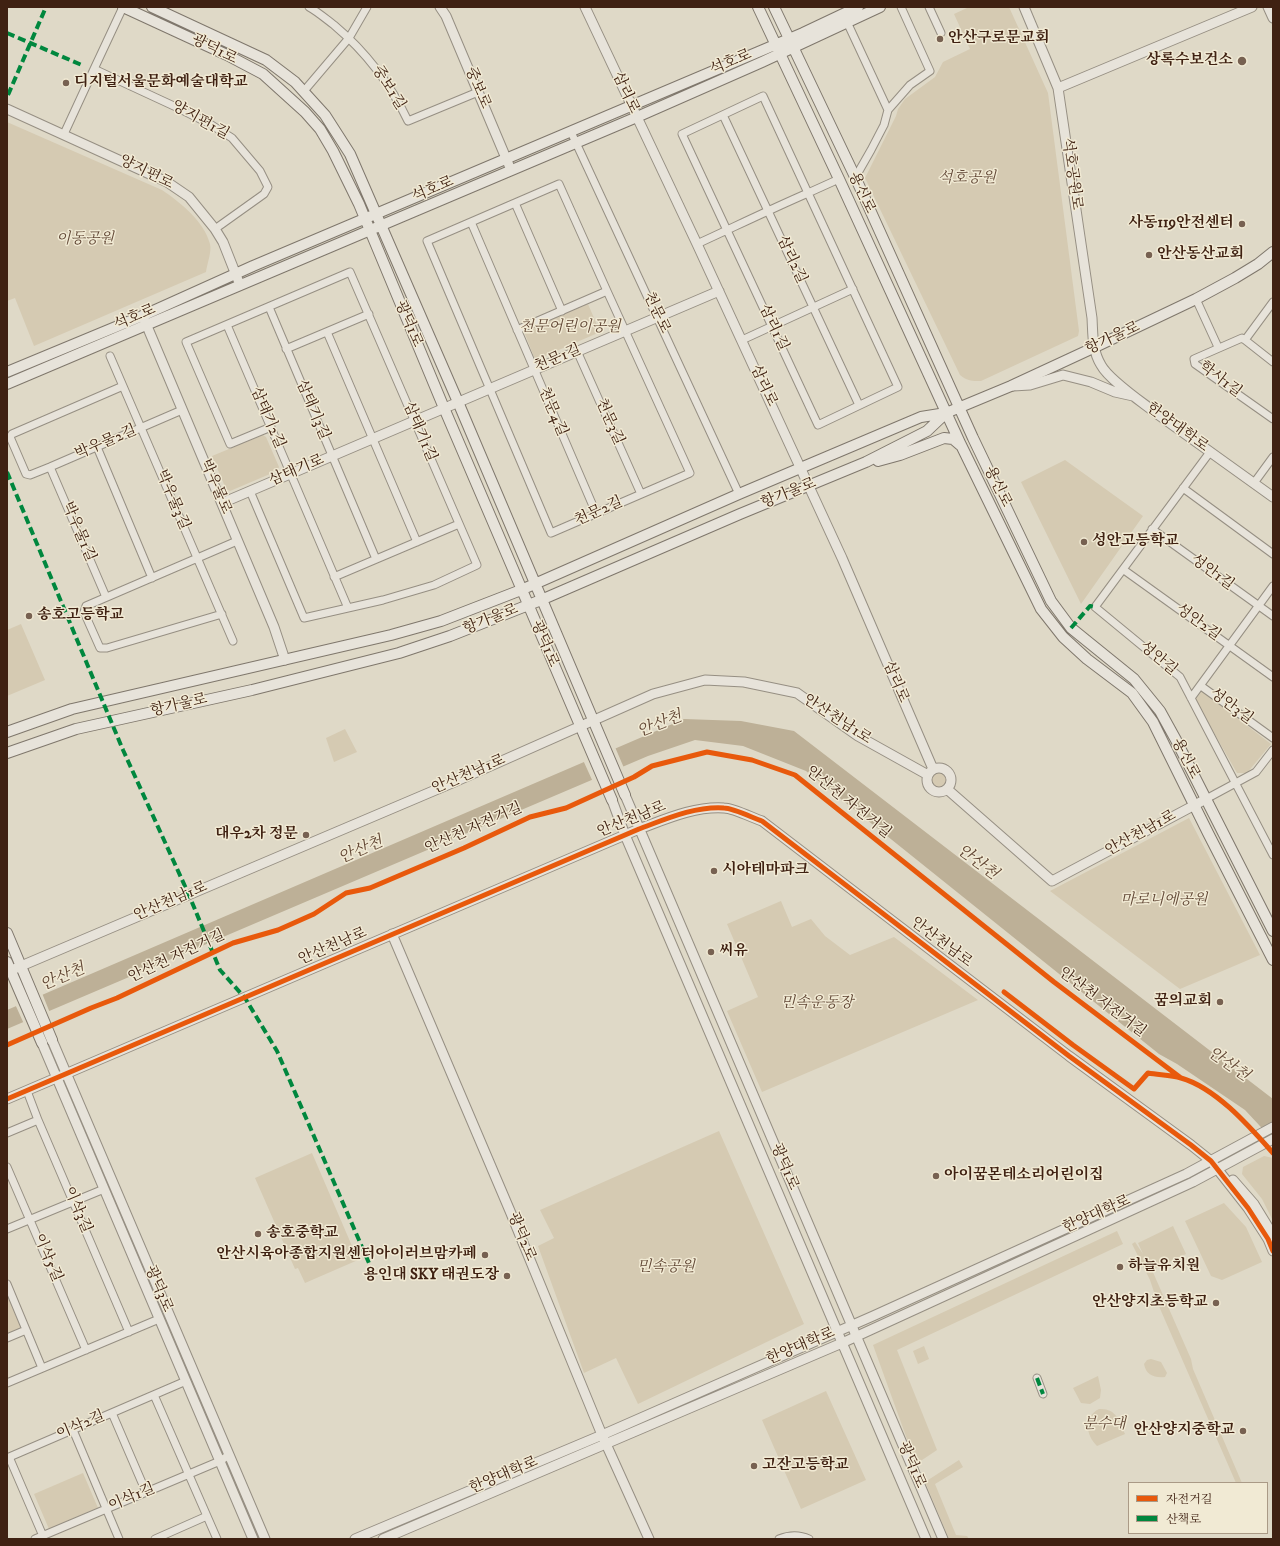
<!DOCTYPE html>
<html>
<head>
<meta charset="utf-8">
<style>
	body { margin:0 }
	#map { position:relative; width:1280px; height:1546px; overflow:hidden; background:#dfd9c7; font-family:"IM FELL DW Pica","Noto Serif KR",serif }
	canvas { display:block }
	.frame { position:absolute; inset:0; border:8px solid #3f2112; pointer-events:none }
	.legend { position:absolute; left:1128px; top:1482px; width:140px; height:52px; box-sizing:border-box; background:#f1ead4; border:1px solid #aa9a86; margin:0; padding:5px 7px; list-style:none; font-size:12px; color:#3f2112 }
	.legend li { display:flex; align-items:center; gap:8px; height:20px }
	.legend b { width:20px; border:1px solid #aa9a86 }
</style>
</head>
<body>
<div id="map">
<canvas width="1280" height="1546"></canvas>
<div class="frame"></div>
<ul class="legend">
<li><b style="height:5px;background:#e8590c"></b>자전거길</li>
<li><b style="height:5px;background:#00873e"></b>산책로</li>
</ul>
</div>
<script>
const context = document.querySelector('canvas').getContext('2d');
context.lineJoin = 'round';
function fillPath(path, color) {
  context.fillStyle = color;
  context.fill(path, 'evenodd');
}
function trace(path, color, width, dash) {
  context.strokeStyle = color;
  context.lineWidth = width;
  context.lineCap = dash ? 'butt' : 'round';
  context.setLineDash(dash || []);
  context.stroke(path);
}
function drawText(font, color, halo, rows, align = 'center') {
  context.font = font + ' "IM FELL DW Pica","Noto Serif KR",serif';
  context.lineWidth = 3;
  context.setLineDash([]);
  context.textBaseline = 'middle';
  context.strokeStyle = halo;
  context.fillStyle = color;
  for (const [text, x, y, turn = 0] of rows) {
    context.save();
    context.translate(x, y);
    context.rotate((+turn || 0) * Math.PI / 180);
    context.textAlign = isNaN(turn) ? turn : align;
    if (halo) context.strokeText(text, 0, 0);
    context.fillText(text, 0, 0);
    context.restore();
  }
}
fillPath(new Path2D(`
	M969,7H1009L1048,93L1079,331L1078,336L981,381C972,381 967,381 960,375L865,178L896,116L898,109L905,99L935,77L943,62L970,49L954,14Z
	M7,122L162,190C181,203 204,221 210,244C212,251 207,264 206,272L34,346L15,298L7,301Z
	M588,304L600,332L538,359L534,357L525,334L526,330Z
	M263,435L266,437L279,467L277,471L230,491L226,489L212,456Z
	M1065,460L1143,516L1081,604L1021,482Z
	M21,624L45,680L7,696V630Z
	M1202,691L1271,744L1247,773H1237L1195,700Z
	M345,729L357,752L334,762L326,738Z
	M931 780a8 8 0 1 1 16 0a8 8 0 1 1-16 0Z
	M1189,818L1260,955L1180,989L1050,891Z
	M781,901L792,927L811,919L825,936L850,955L894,937L978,1000L762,1092L727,1011L758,997L727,924Z
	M719,1131L804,1324L638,1404L616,1358L584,1373L538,1246L554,1238L540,1210Z
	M312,1153L358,1260L305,1283L298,1268L295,1269L255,1178Z
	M1264,1156L1273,1158V1221L1262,1199L1242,1174L1243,1167Z
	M1224,1203L1246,1227L1262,1262L1222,1280L1211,1276L1185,1221Z
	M1173,1226L1186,1254L1152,1270L1191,1359L1193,1369L1242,1483H1236L1158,1304L1150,1280L1132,1244L1135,1242L1143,1254L1138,1243Z
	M1117,1231L1123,1244L897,1350L937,1450L916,1464L873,1345Z
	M7,1294L21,1328L7,1334Z
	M924,1346L929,1359L918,1364L913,1351Z
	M1151,1359L1161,1362L1167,1373L1165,1377C1154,1378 1146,1375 1144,1364L1147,1360Z
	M1098,1376L1101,1390L1100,1398L1090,1404L1081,1403L1073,1388Z
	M826,1391L866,1480L801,1509L762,1420Z
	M1099,1409C1116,1408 1119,1420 1125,1434L1097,1446C1086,1435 1083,1417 1099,1409Z
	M959,1460L963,1467L935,1484L956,1535L967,1536L969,1539H949L925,1482Z
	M83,1473L98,1508L49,1529L34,1494Z`), '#d5cab2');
fillPath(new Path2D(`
	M684,719L741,721L794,731L1273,1099V1140L1245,1110L1177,1064L1159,1054L806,771L743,746L695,740L648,756L7,1029V1010Z`), '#bdb097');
fillPath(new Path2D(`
	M615,747L624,768L593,782L583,760Z
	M42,993L50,1013L24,1024L15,1004Z`), '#dfd9c7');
const minor = new Path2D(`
	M309,7C318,12 326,19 334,25C366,52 390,83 408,121L478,92
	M929,7L941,33
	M847,22L888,110
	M94,69L123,7
	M304,91L349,38L367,7
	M723,115L859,405
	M571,132L739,494
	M64,134L94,69L176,107L210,124L232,138L260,171L268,187L264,194L215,229
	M855,178L871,150L884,125L888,110L910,85L930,71L901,7
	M559,184L607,291L690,473L551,533L427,241Z
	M515,203L562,311
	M471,222L596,513
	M697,244C734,227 771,209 808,193L763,96L682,134C727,231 773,328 818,425L898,387L808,193L839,179
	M1196,299L1218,347
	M1273,302L1245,340L1242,338L1194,359L1195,364L1273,419
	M269,307L376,559
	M227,325L348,608
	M517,330L607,291
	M327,332L417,542
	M742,340L853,289
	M1245,340L1273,362
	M286,349L369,314
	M577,351L641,494
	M110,356L233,641
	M123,386L12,434L10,437L26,474L30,475L50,467L182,410
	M97,447L152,578
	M1210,452L1095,607L1180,677L1273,855
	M50,467L106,597
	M1254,483L1273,457
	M1183,488L1273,554
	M250,491L304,618L383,600L434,585L477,565L350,272L186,342L230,444L271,427
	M1152,529L1273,616
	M1124,570L1273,677
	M334,577L459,524
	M222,614L107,648H100L84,612L86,606L237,541
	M1201,686L1273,738
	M1191,698L1273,586
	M1206,799L1256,772L1273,750
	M27,1091L38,1120
	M7,1133L38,1120L129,1332
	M7,1167L86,1350
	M7,1229L104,1189
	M7,1284L42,1368
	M7,1338L26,1330
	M1037,1378L1043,1394
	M7,1383L159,1319
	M154,1395L217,1539
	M112,1413L146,1492
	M73,1430L119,1539
	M9,1457L43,1536
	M7,1458L186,1381
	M35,1539L220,1461L229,1455
	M155,1539L207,1516
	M779,1539C789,1535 798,1534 809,1539`);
const tertiary = new Path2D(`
	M440,7L446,16L511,170
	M585,7L697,244L842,558L933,769
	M1024,7L1058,88L1092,318C1093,335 1092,350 1101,365C1109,380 1142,402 1156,413C1195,441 1234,469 1273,497
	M1268,7L1273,18
	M1058,88L1252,7
	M7,109L167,182L189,197L215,229L223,242L240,285
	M144,319L274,627L285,660
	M1013,386L1030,385L1063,375L1091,382L1115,392L1133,396
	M222,503L719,291
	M927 780a12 12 0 1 1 24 0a12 12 0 1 1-24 0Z
	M947,789L1052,881L1206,799
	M625,795L943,1539
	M612,800L625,835L926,1539
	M392,934L510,1211L602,1435L649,1539
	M7,972L452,783L653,694L705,680L744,682L797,693L858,736L928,775
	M52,1040L265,1539
	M42,1043L253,1539
	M7,1099L639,829C666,819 695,806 724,808C733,808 753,818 762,821L1069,1056L1191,1145L1211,1161L1248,1208L1268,1239L1273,1251
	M1233,1180L1254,1204L1273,1235
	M355,1539L602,1435L873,1316L1186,1174L1273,1127
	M383,1539L842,1343L1193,1182L1273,1139`);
const secondary = new Path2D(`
	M123,7L227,55L263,74L305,112L320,129L333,151L359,204L444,408L612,800
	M152,7L266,60L295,82L325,115L350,154L458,402L625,795
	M758,7L839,179L961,445L1041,609L1063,637L1087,659L1132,693L1153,722L1208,833L1273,960
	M774,7L857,181L973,438L1051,601L1071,628L1134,679L1160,711L1176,740L1273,931
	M7,372L142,316L253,266L803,33L858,7
	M7,384L637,117L762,62L880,7
	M878,461L900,455L944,438L953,439L960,445
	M7,732L72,709L391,635L441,621L521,590L739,494L921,417L946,413L1011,386L1093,348L1196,299L1235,278L1258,264L1273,252
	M7,753L76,729L252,690L399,653L450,636L541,600L740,514L866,462L927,431L946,413
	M7,933L52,1040
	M7,962L42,1043`);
trace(minor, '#968f83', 9);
trace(tertiary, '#968f83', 11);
trace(secondary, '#7f776c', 12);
trace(minor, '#e7e3da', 7);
trace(tertiary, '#e7e3da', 9);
trace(secondary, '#e7e3da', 10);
trace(new Path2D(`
	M7,33L84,66
	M8,95L46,7
	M7,472L123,750L189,895L220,970L245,998L277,1051L372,1270
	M1071,628L1090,606L1095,607
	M1037,1378L1043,1394`), '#00873e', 4, [8, 4]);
trace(new Path2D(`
	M1004,992L1073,1045L1134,1089L1148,1073C1159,1075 1171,1075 1181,1078C1216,1088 1249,1126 1273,1153
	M7,1045L91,1008L117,998L233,943L278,930L314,914L346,893L370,888L464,848L530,817L566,808L634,777L652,766L707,752L752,760L795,775L1054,982L1181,1078
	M7,1099L639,829C666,819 695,806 724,808C733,808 753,818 762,821L1069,1056L1191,1145L1211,1161L1248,1208L1268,1239L1273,1251`), '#e8590c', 5);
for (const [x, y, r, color] of [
	[940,39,4,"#776151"],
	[1242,61,5,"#776151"],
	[66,83,4,"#776151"],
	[1242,224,4,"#776151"],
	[1149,255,4,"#776151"],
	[1084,542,4,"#776151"],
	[29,616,4,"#776151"],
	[306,835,4,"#776151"],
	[714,871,4,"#776151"],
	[711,952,4,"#776151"],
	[1220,1002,4,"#776151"],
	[936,1176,4,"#776151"],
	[258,1234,4,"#776151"],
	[485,1255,4,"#776151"],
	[1120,1267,4,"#776151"],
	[507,1276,4,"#776151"],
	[1216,1303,4,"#776151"],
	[1243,1431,4,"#776151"],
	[754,1466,4,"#776151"]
]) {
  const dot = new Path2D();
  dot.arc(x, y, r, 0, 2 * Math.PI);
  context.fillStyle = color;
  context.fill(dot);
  trace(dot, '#f1ead4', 1.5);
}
drawText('bold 15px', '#3f2112', '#f1ead4', [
	["안산구로문교회",948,39],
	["상록수보건소",1233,61,"right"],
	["디지털서울문화예술대학교",74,83],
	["사동119안전센터",1234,224,"right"],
	["안산동산교회",1157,255],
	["성안고등학교",1092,542],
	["송호고등학교",37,616],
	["대우2차 정문",298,835,"right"],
	["시아테마파크",722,871],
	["씨유",719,952],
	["꿈의교회",1212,1002,"right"],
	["아이꿈몬테소리어린이집",944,1176],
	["송호중학교",266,1234],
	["안산시육아종합지원센터아이러브맘카페",477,1255,"right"],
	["하늘유치원",1128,1267],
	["용인대 SKY 태권도장",499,1276,"right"],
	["안산양지초등학교",1208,1303,"right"],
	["안산양지중학교",1235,1431,"right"],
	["고잔고등학교",762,1466]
], 'left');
drawText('15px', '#3f2112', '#f1ead4', [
	["광덕1로",214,50,26],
	["석호로",731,63,-23],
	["중보1길",388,88,58],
	["중보로",477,88,67],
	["삼리로",625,93,65],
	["양지편1길",200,121,29],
	["양지편로",146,173,26],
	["석호공원로",1071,174,82],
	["석호로",433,190,-23],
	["용신로",861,193,65],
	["삼리2길",791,260,65],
	["천문로",656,313,65],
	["석호로",135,318,-23],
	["광덕1로",408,324,67],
	["삼리1길",773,328,65],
	["항가울로",1113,339,-25],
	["천문1길",558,359,-23],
	["학사1길",1220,380,37],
	["삼리로",763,386,65],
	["삼태기3길",312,410,67],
	["천문4길",552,412,67],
	["삼태기2길",267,418,67],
	["천문3길",609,422,66],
	["한양대학로",1177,428,36],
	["삼태기1길",419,432,67],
	["박우물2길",106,443,-23],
	["삼태기로",297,471,-23],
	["박우물로",215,487,67],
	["용신로",997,487,64],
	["항가울로",789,494,-22],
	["박우물3길",172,500,67],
	["천문2길",599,512,-24],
	["박우물1길",78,532,67],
	["성안1길",1212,573,36],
	["항가울로",491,620,-22],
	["성안2길",1198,623,36],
	["광덕1로",544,644,67],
	["성안길",1158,659,40],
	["삼리로",895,682,67],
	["항가울로",179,706,-13],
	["성안3길",1231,707,36],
	["안산천남1로",837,720,33],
	["용신로",1185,759,63],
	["안산천남1로",469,775,-23],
	["안산천 자전거길",848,803,39],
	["안산천남로",632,820,-22],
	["안산천 자전거길",474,829,-24],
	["안산천남1로",1141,834,-29],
	["안산천남1로",171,902,-23],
	["안산천남로",941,943,37],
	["안산천남로",333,947,-23],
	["안산천 자전거길",177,957,-25],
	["안산천 자전거길",1102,1003,37],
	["광덕1로",784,1167,67],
	["이삭3길",77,1210,67],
	["한양대학로",1097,1215,-24],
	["광덕2로",521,1237,68],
	["이삭5길",47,1258,67],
	["광덕3로",158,1289,67],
	["한양대학로",801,1347,-23],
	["이삭2길",81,1426,-23],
	["광덕1로",911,1465,67],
	["한양대학로",504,1476,-23],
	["이삭1길",132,1498,-23]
]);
drawText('italic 15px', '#624836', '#f1ead4', [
	["석호공원",967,179],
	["이동공원",85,240],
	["천문어린이공원",570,328],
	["마로니에공원",1164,901],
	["민속운동장",817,1004],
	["민속공원",666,1268],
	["분수대",1104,1425]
]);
drawText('italic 16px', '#614634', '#f1ead4', [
	["안산천",660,725,-21],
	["안산천",361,851,-23],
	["안산천",977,863,37],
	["안산천",63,978,-23],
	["안산천",1228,1065,35]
]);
</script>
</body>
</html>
